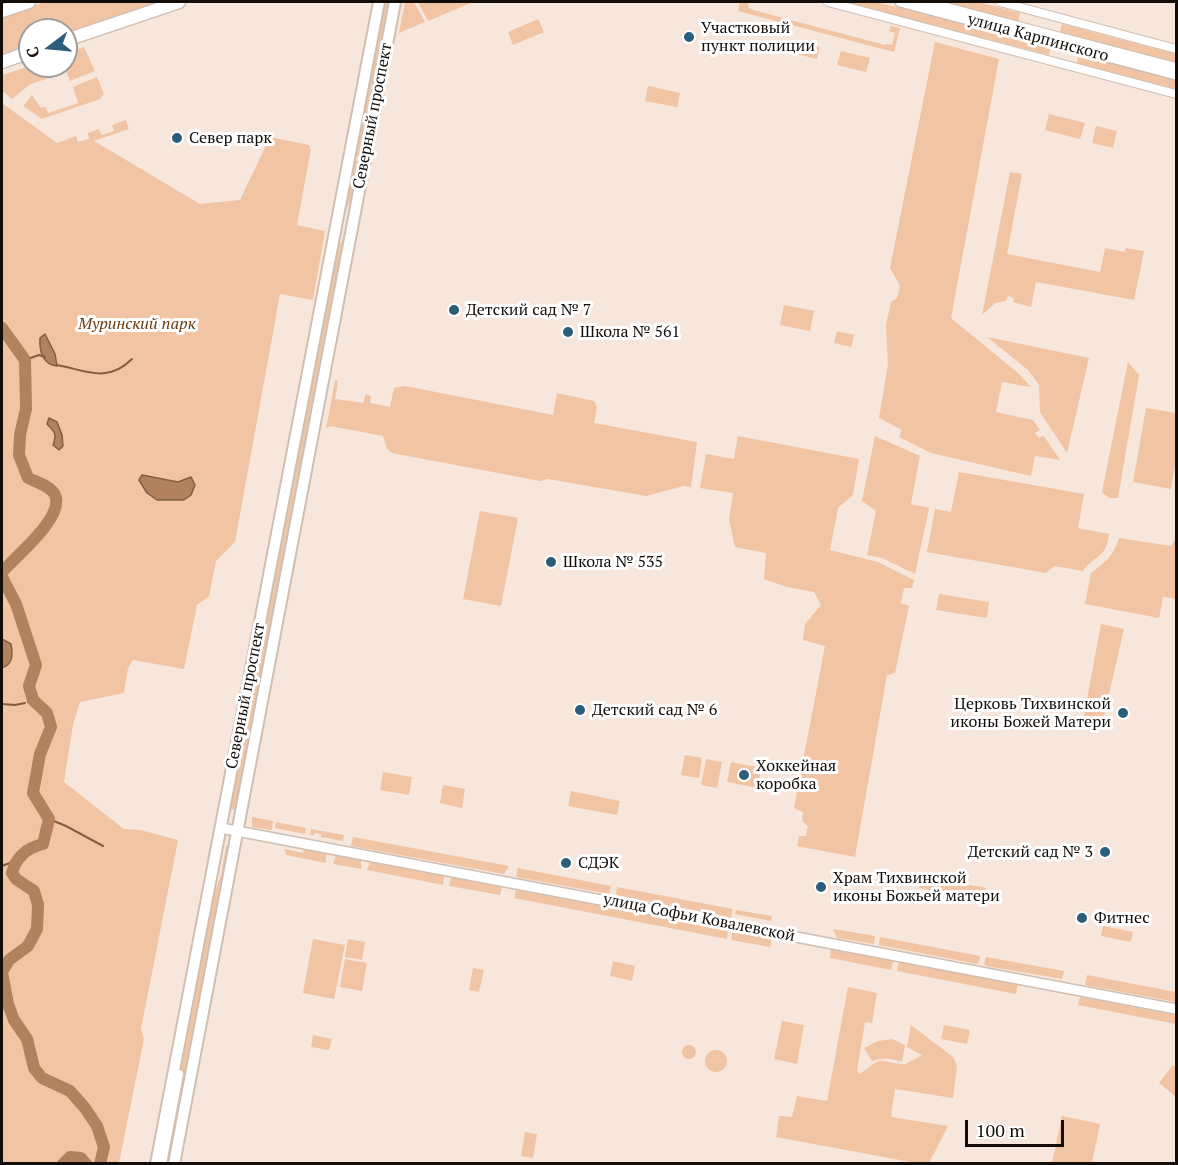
<!DOCTYPE html>
<html>
<head>
<meta charset="utf-8">
<style>
	body { margin:0 }
	#map { position:relative; width:1178px; height:1165px; overflow:hidden; background:#f7e6db; font-family:"PT Serif",serif }
	canvas { display:block }
	.frame { position:absolute; inset:0; border:3px solid #120d09; pointer-events:none }
	.north { position:absolute; left:18px; top:18px; width:60px; height:60px; box-sizing:border-box; background:#fff; border:2px solid #a09e9d; border-radius:50%; rotate:254deg; font-size:16px; font-weight:700; line-height:24px; text-align:center; color:#120d09 }
	.north::after { content:''; display:block; margin:auto; width:21px; height:27px; background:#2c5e7b; clip-path:polygon(50% 0,100% 100%,50% 72%,0 100%) }
	.scale { position:absolute; left:965px; top:1120px; width:99px; height:27px; box-sizing:border-box; border:3px solid #120d09; border-top:0; padding-left:8px; font-size:18px; line-height:21px; white-space:nowrap; color:#120d09; -webkit-text-stroke:4px #fff; paint-order:stroke }
</style>
</head>
<body>
<div id="map">
<canvas width="1178" height="1165"></canvas>
<div class="frame"></div>
<div class="north">С</div>
<div class="scale">100 m</div>
</div>
<script>
const context = document.querySelector('canvas').getContext('2d');
context.lineJoin = 'round';
function fillPath(path, color) {
  context.fillStyle = color;
  context.fill(path, 'evenodd');
}
function trace(path, color, width, dash) {
  context.strokeStyle = color;
  context.lineWidth = width;
  context.lineCap = dash ? 'butt' : 'round';
  context.setLineDash(dash || []);
  context.stroke(path);
}
function drawText(font, color, halo, rows, align = 'center') {
  context.font = font + ' "PT Serif",serif';
  context.lineWidth = 6;
  context.setLineDash([]);
  context.textBaseline = 'middle';
  context.strokeStyle = halo;
  context.fillStyle = color;
  for (const [text, x, y, turn = 0] of rows) {
    context.save();
    context.translate(x, y);
    context.rotate((+turn || 0) * Math.PI / 180);
    context.textAlign = isNaN(turn) ? turn : align;
    if (halo) context.strokeText(text, 0, 0);
    context.fillText(text, 0, 0);
    context.restore();
  }
}
fillPath(new Path2D(`
	M45,2H162L66,35V30H30V47L2,57V16Z
	M383,2H391L360,157L354,156Z
	M405,2H414L425,22L399,33Z
	M418,2H473L428,21Z
	M740,2H749L748,7L753,10L885,45L886,44L892,45L895,33L889,31L891,26L900,28L894,52L738,11Z
	M844,2H876L1051,47L1049,55Z
	M944,2H978L1020,13L1018,22Z
	M538,19L544,32L513,45L508,32Z
	M1062,24L1176,54V63L1060,32Z
	M800,42L820,47L817,59L797,54Z
	M935,42L999,59L951,318L1018,373L1031,387L1002,382L996,412L1033,420L1040,430L1035,433L1039,438L1044,436L1060,460L1035,456L1031,476L931,453L899,437L902,430L879,418L888,364L886,325L891,302L897,298L900,286L890,268Z
	M84,47L95,71L70,81L65,68L51,74V77L29,85L12,99L2,91V75L30,66H66V53Z
	M841,51L870,58L866,72L837,65Z
	M1078,57L1096,62L1098,58L1176,79V89L1077,63Z
	M97,77L104,94L100,99L42,119L23,106L32,95L41,108L46,107L48,113L78,103L73,87Z
	M648,86L680,93L677,107L645,101Z
	M2,103L57,143L76,136L78,142L89,139L88,133L99,129L102,135L114,131L112,125L126,120L129,129L94,141L200,204L240,200L270,137L309,145L311,149L297,225L325,231L313,300L280,294L235,542L216,561L209,596L197,605L184,669L133,660L128,668L124,693L80,702L73,725L64,782L124,829L140,830L178,840L141,1029L144,1039L119,1163H2Z
	M1049,114L1085,123L1080,139L1045,130Z
	M1096,126L1117,131L1113,148L1092,143Z
	M353,160L359,161L352,198L343,216Z
	M1010,172L1022,174L1007,254L1100,272L1105,248L1125,252L1126,248L1144,251L1134,300L1036,282L1031,307L1013,302L1014,298L1008,296L1006,301L995,303L982,315Z
	M366,175H368L331,373L329,372Z
	M344,236L236,810L230,809L335,256Z
	M784,305L814,311L810,331L780,325Z
	M837,331L854,335L851,347L834,343Z
	M987,337L1089,358L1067,453L1040,412L1039,385L1028,370Z
	M1128,362L1139,375L1118,498H1109L1102,492Z
	M335,380L338,381L335,399L363,403L366,394L371,396L370,403L390,407L394,388L405,386L553,415L557,393L594,401L597,407L594,423L697,442L691,487L684,486L646,496L548,479L540,481L392,453L387,449L383,436L330,426L326,429Z
	M1146,408L1176,413V459L1171,489L1133,482Z
	M317,436H319L282,631L280,630Z
	M738,436L859,459L853,495L838,508L830,550L878,562L914,580L912,588H904L901,603L909,606L895,673L887,675L855,857L797,846L799,836H806L808,826L802,821L803,812L794,808L825,646L803,640L805,624L821,605L814,592L787,587L764,579L766,553L735,547L729,520L733,493L700,488L706,454L734,459Z
	M875,436L920,456L911,504L929,508L915,574L882,558L867,555L876,511L862,501Z
	M959,472L1084,494L1078,528L1109,534C1106,559 1095,554 1083,571L1054,566L1046,573L927,552L935,509L951,512Z
	M480,511L518,518L501,606L463,599Z
	M1119,538L1171,546L1176,538V599L1163,597L1159,618L1085,604L1091,573C1106,562 1114,555 1119,538Z
	M939,594L989,602L987,618L936,610Z
	M1101,624L1124,629L1102,724L1083,721Z
	M685,755L702,758L699,778L681,775Z
	M706,759L722,762L717,788L701,785Z
	M731,762L761,768L758,788L727,782Z
	M383,772L412,777L409,795L380,790Z
	M443,785L465,789L462,808L440,803Z
	M571,791L620,801L617,815L568,806Z
	M252,817L273,821L272,830L252,827Z
	M276,822L306,828L305,834L275,828Z
	M311,829L344,835L343,841L321,837V834L315,833L314,835H310Z
	M353,837L509,866L504,874L351,846Z
	M228,845L229,846L186,1074L180,1073L214,896L221,874L226,846Z
	M284,849L303,853L304,849L326,854V863L286,855Z
	M336,855L361,860V869L333,864Z
	M370,862L444,876L443,885L367,870Z
	M518,868L611,886L609,894L516,877Z
	M921,876L986,888L983,900L919,888Z
	M451,877L502,887L500,895L449,886Z
	M617,887L733,909L731,918L616,895Z
	M516,890L726,929L728,932L727,939L514,898Z
	M736,910L772,916L771,921L735,914Z
	M1103,926L1133,932L1131,942L1101,936Z
	M833,929L875,936L874,944L837,938Z
	M734,931L772,938L770,947L731,940L732,932Z
	M880,937L980,956L979,962L977,964L879,945Z
	M313,939L345,945L334,999L303,993Z
	M348,939L365,942L362,960L345,957Z
	M831,949L893,961L891,970L830,958Z
	M986,957L1064,971L1062,979L986,966L984,964Z
	M345,959L367,963L362,991L340,987Z
	M613,961L635,966L632,981L610,976Z
	M899,962L1018,984L1016,994L897,971Z
	M473,968L484,970L479,992L469,990Z
	M1087,975L1176,992V1002L1085,985Z
	M848,987L877,993L872,1023L865,1022L857,1071L860,1074C887,1052 877,1064 906,1064L922,1055L907,1047L911,1025L953,1057L957,1066L953,1098L895,1089L891,1117L948,1126L929,1163H916L776,1137L779,1116L792,1117L797,1096L827,1101Z
	M1080,997L1176,1015V1024L1078,1005Z
	M782,1021L804,1025L797,1064L774,1059Z
	M944,1025L970,1030L967,1044L941,1039Z
	M313,1035L332,1039L329,1050L311,1047Z
	M892,1039L905,1045L902,1062C891,1058 884,1057 872,1061L864,1048L878,1041Z
	M682 1052a7 7 0 1 1 14 0a7 7 0 1 1-14 0Z
	M705 1061a11 11 0 1 1 22 0a11 11 0 1 1-22 0Z
	M1173,1065L1176,1068L1175,1096L1159,1083Z
	M180,1077L185,1078L169,1163L163,1164Z
	M1062,1116L1100,1124L1092,1163H1052Z
	M525,1132L537,1134L533,1158L521,1156Z`), '#f1c4a3');
const water = new Path2D(`
	M45,334L55,354L57,366C43,365 39,351 40,338Z
	M49,418L57,422L62,435L63,446L59,450L53,445C57,434 55,432 47,424Z
	M142,475L178,482L191,477L195,485L191,495L184,500H157L147,493L139,480Z
	M2,639L11,644C13,655 13,664 2,668Z`);
fillPath(water, '#b2825e');
trace(water, '#825f44', 1.5);
trace(new Path2D(`
	M25,360L39,355L45,357
	M57,365C85,370 107,384 132,359
	M28,702L33,700
	M2,704L15,705L25,703
	M49,819L66,826L103,846
	M2,866L17,860`), '#825f44', 2);
trace(new Path2D(`
	M2,328L25,360L26,409L20,435L19,455L28,478C36,482 51,486 55,495C65,517 15,557 2,572
	M2,577L16,604L36,665L29,686L33,700L47,713L51,727L40,754L33,793L49,819L43,844C26,848 16,857 12,873L16,879L34,891L38,905L37,929L28,946L9,960L2,972L8,1004L14,1020L27,1039L34,1068L42,1078L70,1091L85,1108L97,1126L104,1147L100,1164
	M63,1164L70,1157L81,1158L86,1164`), '#b2825e', 12);
const minor = new Path2D(`
	M828,2L1176,94
	M927,2L1176,67
	M1000,2L1176,49
	M162,1164L179,1074`);
const tertiary = new Path2D(`
	M900,2L1176,75
	M221,828L1176,1009`);
const secondary = new Path2D(`
	M156,1164L379,2
	M174,1164L395,2`);
const primary = new Path2D(`
	M2,11L29,2
	M66,40L179,2
	M2,62L30,52`);
trace(minor, '#cfbfb3', 10);
trace(tertiary, '#cfbfb3', 12);
trace(secondary, '#cfbfb3', 14);
trace(primary, '#cfbfb3', 15);
trace(minor, '#fff', 8);
trace(tertiary, '#fff', 9);
trace(secondary, '#fff', 10);
trace(primary, '#fff', 12);
for (const [x, y, r, color] of [
	[689,37,6,"#2c5e7b"],
	[177,138,6,"#2c5e7b"],
	[454,310,6,"#2c5e7b"],
	[568,332,6,"#2c5e7b"],
	[551,562,6,"#2c5e7b"],
	[580,710,6,"#2c5e7b"],
	[1123,713,6,"#2c5e7b"],
	[744,775,6,"#2c5e7b"],
	[1105,852,6,"#2c5e7b"],
	[566,863,6,"#2c5e7b"],
	[821,887,6,"#2c5e7b"],
	[1082,918,6,"#2c5e7b"]
]) {
  const dot = new Path2D();
  dot.arc(x, y, r, 0, 2 * Math.PI);
  context.fillStyle = color;
  context.fill(dot);
  trace(dot, '#fff', 2);
}
drawText('16px', '#120d09', '#fff', [
	["Участковый",701,28],
	["пункт полиции",701,46],
	["Север парк",189,138],
	["Детский сад № 7",466,310],
	["Школа № 561",580,332],
	["Школа № 535",563,562],
	["Церковь Тихвинской",1111,704,"right"],
	["иконы Божей Матери",1111,722,"right"],
	["Детский сад № 6",592,710],
	["Хоккейная",756,766],
	["коробка",756,784],
	["Детский сад № 3",1093,852,"right"],
	["СДЭК",578,863],
	["Храм Тихвинской",833,878],
	["иконы Божьей матери",833,896],
	["Фитнес",1094,918]
], 'left');
drawText('16px', '#120d09', '#fff', [
	["улица Карпинского",1038,38,15],
	["Северный проспект",373,116,-79],
	["Северный проспект",246,696,-79],
	["улица Софьи Ковалевской",699,918,11]
]);
drawText('italic 16px', '#6a3b10', '#fff', [
	["Муринский парк",137,324]
]);
</script>
</body>
</html>
